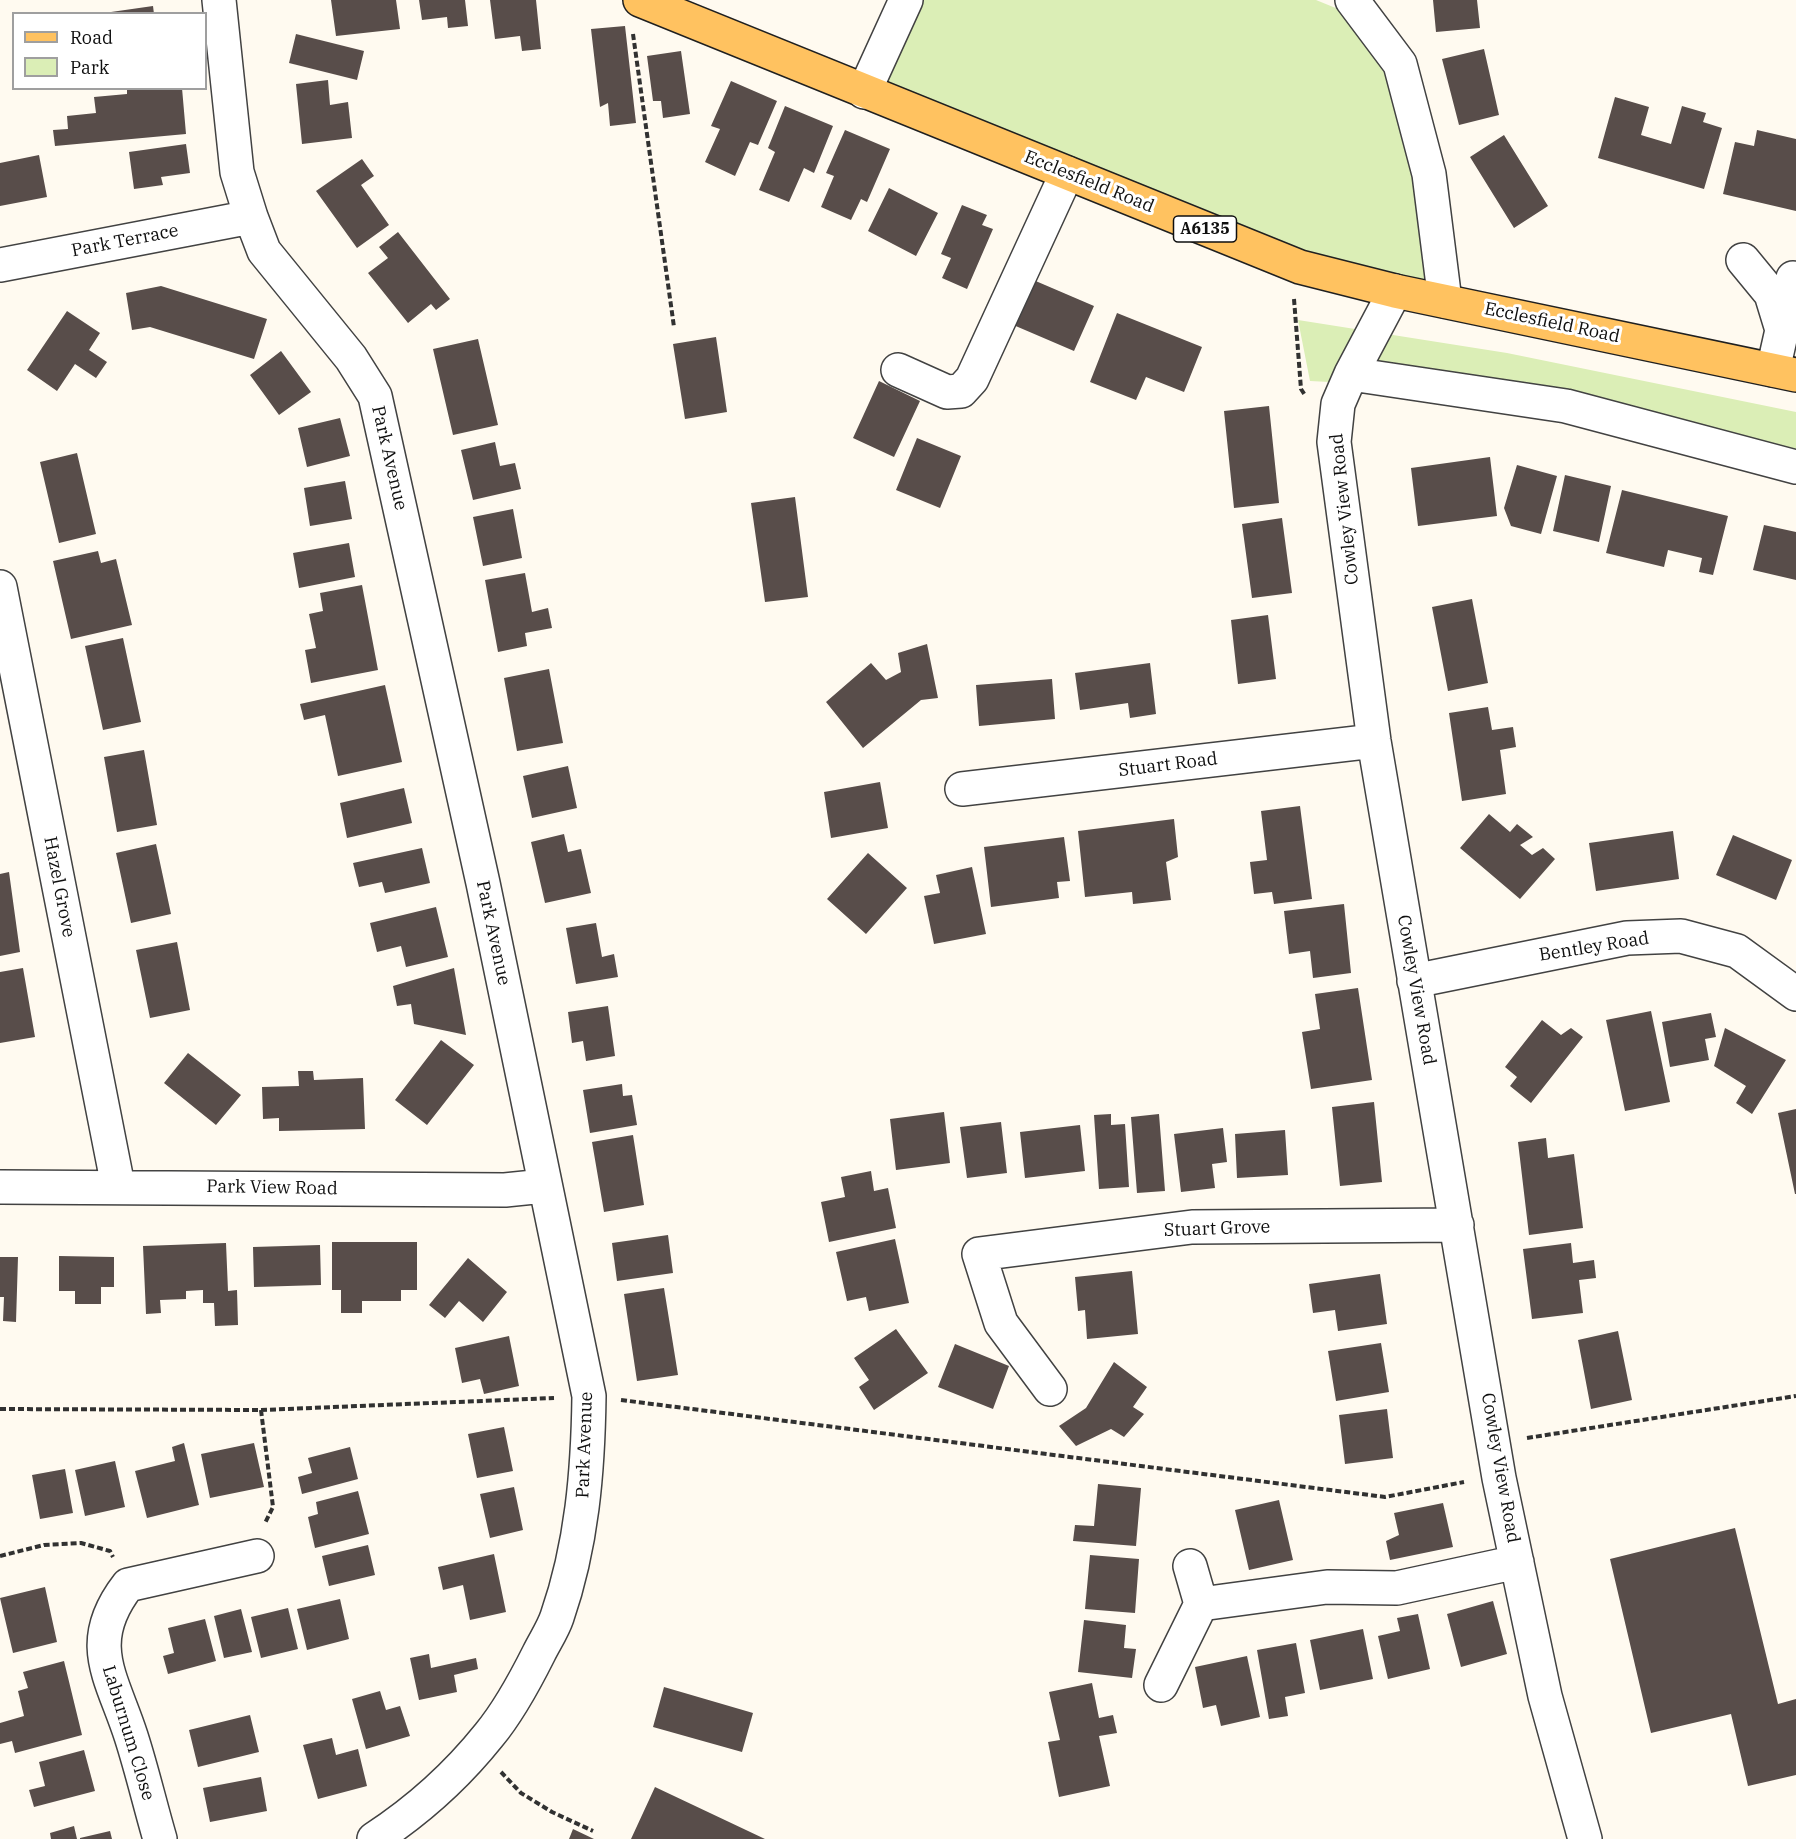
<!DOCTYPE html>
<html>
<head>
<meta charset="utf-8">
<style>
	body { margin:0 }
	#map { position:relative; width:1796px; height:1839px; overflow:hidden; background:#fffaf0; font-family:"IBM Plex Serif",serif }
	canvas { display:block }
	.legend { position:absolute; left:12px; top:12px; width:195px; height:78px; box-sizing:border-box; background:#fff; border:2px solid #9f9f9f; margin:0; padding:8px 10px; list-style:none; font-size:18px; color:#0f0f0f }
	.legend li { display:flex; align-items:center; gap:12px; height:30px }
	.legend b { width:30px; border:2px solid #9f9f9f }
</style>
</head>
<body>
<div id="map">
<canvas width="1796" height="1839"></canvas>
<ul class="legend">
<li><b style="height:8px;background:#ffc260"></b>Road</li>
<li><b style="height:16px;background:#dbeeb6"></b>Park</li>
</ul>
</div>
<script>
const context = document.querySelector('canvas').getContext('2d');
context.lineJoin = 'round';
function fillPath(path, color) {
  context.fillStyle = color;
  context.fill(path, 'evenodd');
}
function trace(path, color, width, dash) {
  context.strokeStyle = color;
  context.lineWidth = width;
  context.lineCap = dash ? 'butt' : 'round';
  context.setLineDash(dash || []);
  context.stroke(path);
}
function drawText(font, color, halo, rows, align = 'center') {
  context.font = font + ' "IBM Plex Serif",serif';
  context.lineWidth = 6;
  context.setLineDash([]);
  context.textBaseline = 'middle';
  context.strokeStyle = halo;
  context.fillStyle = color;
  for (const [text, x, y, turn = 0] of rows) {
    context.save();
    context.translate(x, y);
    context.rotate((+turn || 0) * Math.PI / 180);
    context.textAlign = isNaN(turn) ? turn : align;
    if (halo) context.strokeText(text, 0, 0);
    context.fillText(text, 0, 0);
    context.restore();
  }
}
fillPath(new Path2D(`
	M920,0H1316L1343,11L1385,74L1414,174L1426,284L1326,270L878,90Z
	M1298,320L1507,353L1796,412V454L1563,394L1310,381Z`), '#dbeeb6');
fillPath(new Path2D(`
	M331,0H396L400,29L336,36Z
	M419,0H465L468,26L448,28L447,17L422,20Z
	M490,0H536L541,49L522,51L520,36L495,39Z
	M1433,0H1477L1480,28L1436,32Z
	M153,6L154,14H111V12Z
	M625,26L636,123L610,126L608,103L600,107L591,29Z
	M296,34L364,51L357,80L289,63Z
	M1484,49L1499,115L1459,125L1442,59Z
	M681,51L690,114L663,118L661,101H653L647,56Z
	M328,80L330,105L348,102L352,138L302,144L296,84Z
	M731,81L777,101L758,145L750,142L735,176L705,162L720,129L711,126Z
	M127,88H182L186,134L55,146L53,130L68,129L67,116L96,113L94,97L127,94Z
	M1615,97L1649,107L1641,135L1671,144L1682,106L1706,113L1703,122L1722,128L1704,189L1598,158Z
	M785,106L833,126L814,173L804,168L789,202L759,190L775,152L768,148Z
	M845,130L890,149L867,202L861,199L851,220L821,207L834,176L826,173Z
	M1757,130L1796,139V211L1723,194L1735,142L1754,146Z
	M1504,135L1548,206L1514,228L1470,157Z
	M186,144L190,173L161,177L163,185L134,189L129,152Z
	M39,155L47,197L0,206V163Z
	M362,159L374,176L361,185L389,225L357,248L316,191Z
	M889,188L938,213L916,256L868,231Z
	M962,205L987,215L982,225L993,229L967,289L942,278L951,258L941,254Z
	M398,232L450,299L436,310L431,304L408,323L368,273L388,258L379,247Z
	M1031,279L1094,306L1074,351L1011,324Z
	M161,286L267,319L254,359L150,327L132,330L126,293Z
	M67,311L100,333L89,350L107,362L96,378L75,364L57,391L27,370Z
	M1117,313L1202,347L1184,392L1146,377L1136,400L1090,382Z
	M716,337L727,412L685,419L673,344Z
	M478,339L498,425L453,435L433,349Z
	M281,351L311,392L279,415L250,375Z
	M879,381L920,401L894,457L853,438Z
	M1269,406L1279,503L1234,508L1224,411Z
	M340,418L350,456L307,467L298,428Z
	M917,438L961,456L940,508L896,490Z
	M495,442L500,466L515,463L521,489L473,500L461,450Z
	M77,453L96,534L59,543L40,462Z
	M1490,457L1497,516L1418,526L1411,468Z
	M1517,465L1557,476L1541,534L1511,526L1504,508Z
	M1565,475L1611,486L1599,542L1553,531Z
	M345,481L352,519L310,526L304,488Z
	M1622,490L1728,516L1713,575L1699,572L1702,558L1668,550L1664,567L1606,553Z
	M795,497L808,597L765,602L751,503Z
	M513,509L522,558L483,566L473,517Z
	M1282,518L1292,593L1252,598L1242,524Z
	M1764,525L1796,532V580L1753,570Z
	M349,543L355,577L299,588L293,553Z
	M98,551L101,563L116,559L132,625L71,639L53,561Z
	M525,573L532,612L548,608L552,628L525,633L527,646L498,652L485,580Z
	M362,585L378,670L311,683L305,650L316,648L309,614L323,611L320,593Z
	M1472,599L1488,683L1448,691L1432,607Z
	M1268,615L1276,679L1238,684L1231,620Z
	M123,638L141,722L103,730L85,646Z
	M927,644L938,698L921,700L863,748L826,702L871,663L886,680L901,672L898,653Z
	M1150,663L1156,714L1130,718L1128,703L1080,710L1075,673Z
	M549,669L563,743L517,751L504,678Z
	M1052,679L1055,719L979,726L976,685Z
	M385,685L402,762L338,776L325,715L304,720L300,704Z
	M1488,707L1492,730L1513,727L1516,747L1500,750L1506,794L1462,801L1449,713Z
	M144,750L157,825L117,832L104,757Z
	M568,766L577,808L532,818L523,776Z
	M880,782L888,828L831,838L824,792Z
	M404,788L412,823L347,838L340,803Z
	M1300,806L1312,899L1274,904L1272,892L1254,894L1250,862L1267,860L1261,811Z
	M1489,814L1510,832L1517,824L1533,837L1520,845L1532,855L1543,848L1555,859L1520,899L1460,848Z
	M1174,819L1178,857L1166,862L1171,900L1133,904L1132,892L1085,897L1078,831Z
	M1673,831L1679,879L1596,891L1589,843Z
	M564,834L568,852L581,849L591,893L545,903L531,842Z
	M1733,835L1792,860L1776,900L1716,875Z
	M1064,837L1070,881L1057,882L1059,898L991,907L984,847Z
	M156,844L171,914L131,923L116,853Z
	M422,848L430,883L385,893L382,882L359,887L353,863Z
	M868,853L907,888L866,934L827,899Z
	M972,867L986,934L934,944L924,896L940,893L936,875Z
	M9,872L20,952L0,956V874Z
	M1344,904L1351,973L1313,978L1310,951L1289,954L1284,911Z
	M436,907L448,957L406,967L401,946L377,952L370,923Z
	M596,923L602,957L614,954L618,977L576,984L566,928Z
	M177,942L190,1010L150,1018L136,950Z
	M23,968L35,1037L0,1043V972Z
	M454,968L466,1035L414,1024L411,1004L397,1006L393,986Z
	M1358,988L1372,1080L1311,1089L1302,1032L1320,1029L1315,994Z
	M608,1006L615,1056L586,1061L583,1041L572,1043L568,1012Z
	M1651,1011L1670,1102L1625,1111L1606,1020Z
	M1711,1013L1716,1037L1705,1039L1709,1060L1670,1067L1662,1022Z
	M1542,1020L1561,1035L1571,1028L1583,1037L1531,1103L1510,1086L1517,1077L1505,1067Z
	M1725,1028L1786,1060L1752,1114L1736,1103L1746,1086L1714,1066Z
	M441,1040L474,1065L427,1125L395,1100Z
	M188,1053L241,1095L216,1125L164,1083Z
	M298,1071H313L314,1080L363,1078L365,1129L279,1131V1118L263,1119L262,1087L299,1086Z
	M622,1084L623,1096L632,1095L637,1125L590,1133L583,1090Z
	M1374,1102L1382,1182L1340,1186L1332,1107Z
	M1796,1109V1194H1795L1778,1113Z
	M944,1112L950,1163L896,1170L890,1119Z
	M1111,1114V1125L1125,1124L1129,1187L1099,1189L1094,1115Z
	M1159,1114L1165,1191L1137,1193L1131,1117Z
	M1001,1122L1007,1173L967,1178L960,1127Z
	M1080,1125L1085,1171L1025,1178L1020,1132Z
	M1223,1128L1227,1162L1212,1164L1215,1188L1181,1192L1174,1134Z
	M1285,1130L1288,1175L1237,1178L1235,1134Z
	M633,1135L644,1205L604,1212L592,1142Z
	M1546,1138L1548,1158L1574,1154L1583,1228L1529,1235L1518,1142Z
	M871,1171L874,1191L888,1188L896,1228L829,1242L821,1202L845,1197L841,1177Z
	M668,1235L673,1273L617,1281L612,1243Z
	M895,1239L909,1303L869,1311L866,1297L847,1301L836,1252Z
	M332,1242H417V1290H401V1301H362V1313H341V1290H332Z
	M226,1243L228,1291L237,1290L238,1325L215,1326L214,1303H203V1290L186,1291V1299L160,1300L161,1313L146,1314L143,1246Z
	M1571,1243L1573,1263L1594,1260L1596,1278L1579,1280L1583,1313L1532,1319L1523,1249Z
	M320,1245L321,1285L254,1287L253,1247Z
	M59,1256L114,1257V1287H101V1304H75V1291H59Z
	M0,1257H18L16,1322L3,1321L4,1297H0Z
	M468,1258L507,1292L483,1322L459,1301L445,1318L429,1305Z
	M1132,1271L1138,1334L1087,1339L1085,1310L1078,1311L1075,1277Z
	M1380,1274L1387,1324L1338,1331L1335,1310L1313,1313L1309,1284Z
	M664,1288L678,1375L637,1381L624,1294Z
	M896,1329L928,1373L874,1410L859,1387L869,1380L854,1358Z
	M1618,1331L1632,1400L1591,1409L1578,1340Z
	M509,1336L519,1386L484,1394L480,1379L462,1383L455,1348Z
	M1381,1343L1389,1392L1336,1401L1328,1351Z
	M955,1344L1009,1366L993,1409L938,1387Z
	M1114,1362L1147,1387L1133,1407L1144,1414L1124,1437L1111,1429L1076,1446L1059,1426L1086,1408Z
	M1387,1409L1393,1458L1345,1464L1339,1415Z
	M504,1427L513,1471L477,1478L468,1434Z
	M184,1443L199,1505L147,1518L135,1471L175,1461L172,1447Z
	M254,1443L264,1487L210,1498L201,1454Z
	M350,1447L358,1479L302,1494L298,1477L312,1473L308,1458Z
	M115,1461L125,1507L85,1516L75,1470Z
	M65,1469L73,1513L40,1519L32,1475Z
	M1098,1484L1141,1488L1136,1546L1073,1541L1075,1525L1094,1526Z
	M514,1487L523,1530L490,1538L480,1494Z
	M358,1491L369,1534L315,1548L308,1517L318,1514L316,1502Z
	M1279,1500L1293,1560L1249,1570L1235,1510Z
	M1443,1503L1453,1547L1390,1560L1386,1541L1399,1535L1394,1513Z
	M1735,1528L1778,1704L1796,1699V1775L1748,1786L1731,1714L1651,1733L1610,1559Z
	M368,1545L375,1575L329,1586L322,1556Z
	M494,1554L506,1612L470,1620L463,1585L443,1590L438,1567Z
	M1090,1555L1139,1559L1135,1613L1085,1609Z
	M45,1587L57,1642L13,1653L0,1598Z
	M340,1599L349,1639L307,1650L297,1609Z
	M1493,1601L1507,1654L1461,1667L1447,1614Z
	M288,1608L298,1649L261,1658L251,1617Z
	M241,1609L252,1652L224,1658L214,1616Z
	M1418,1614L1430,1669L1388,1679L1378,1636L1400,1631L1397,1618Z
	M205,1619L216,1661L168,1674L163,1656L174,1653L168,1628Z
	M1084,1620L1126,1625L1124,1648L1136,1649L1132,1678L1078,1672Z
	M1363,1629L1373,1679L1320,1690L1310,1640Z
	M1296,1643L1305,1693L1285,1697L1288,1716L1269,1719L1257,1650Z
	M429,1654L431,1668L476,1658L478,1669L454,1675L457,1692L419,1700L410,1658Z
	M1247,1656L1260,1717L1221,1726L1216,1705L1203,1708L1195,1667Z
	M64,1661L82,1735L15,1753L12,1741L0,1744V1723L24,1716L18,1691L28,1688L23,1672Z
	M1092,1683L1099,1718L1113,1715L1117,1733L1099,1736L1110,1786L1059,1797L1048,1742L1060,1740L1049,1692Z
	M664,1687L753,1713L742,1752L653,1727Z
	M380,1691L386,1710L400,1706L410,1736L366,1749L352,1699Z
	M250,1715L259,1752L198,1767L189,1730Z
	M332,1738L336,1755L358,1749L367,1786L318,1799L303,1745Z
	M84,1750L95,1791L34,1807L29,1790L45,1786L39,1762Z
	M261,1777L267,1811L210,1822L203,1788Z
	M655,1787L765,1839H631Z
	M74,1826L77,1839H51L50,1833Z
	M573,1829L594,1839H569Z
	M110,1831L112,1839H80V1838Z`), '#584d4a');
const minor = new Path2D(`
	M219,0L237,172L251,217L264,251L351,358L375,396L483,883L589,1396C588,1471 582,1545 557,1617C553,1629 545,1641 539,1653C525,1681 509,1711 489,1735C457,1775 417,1811 374,1839
	M1352,0L1400,64L1429,174L1445,301
	M864,92L906,0
	M1743,260L1771,294L1782,330L1773,370
	M0,265L251,217
	M1395,291L1351,374L1338,404L1334,442L1374,741L1499,1478L1545,1696L1585,1839
	M1783,328L1793,278
	M898,370L947,392L961,391L972,379L1067,173
	M1351,374L1566,406L1796,467
	M0,587L118,1186
	M962,789L1374,741
	M1414,981L1627,938L1681,936L1737,951L1796,994
	M0,1187L505,1190L544,1186
	M1050,1389L1001,1323L979,1254L1192,1227L1457,1225
	M1190,1566L1201,1604L1327,1587L1397,1588L1517,1562
	M1161,1685L1201,1604
	M160,1839C150,1805 142,1770 131,1736C112,1677 83,1643 128,1585L257,1556`);
const major = new Path2D(`
	M640,0L1300,267L1395,291L1796,375`);
trace(minor, '#424242', 36);
trace(major, '#202020', 36);
trace(new Path2D(`
	M633,34L674,327
	M1294,299L1301,389L1305,395
	M621,1400L1385,1497L1464,1482
	M0,1409L261,1410L554,1398
	M261,1410L273,1507L265,1523
	M1527,1438L1796,1396
	M0,1556L44,1545L81,1543L110,1551L113,1557
	M501,1772L521,1793L552,1812L593,1831`), '#313131', 4, [6, 3]);
trace(minor, '#fff', 33);
trace(major, '#ffc260', 33);
for (const [x, y, w] of [
	[1205,229,63]
]) {
  const box = new Path2D();
  box.roundRect(x - w / 2, y - 13, w, 26, 4.5);
  context.fillStyle = '#fff';
  context.fill(box);
  trace(box, '#0f0f0f', 1.5);
}
drawText('bold 16px', '#0f0f0f', null, [
	["A6135",1205,229]
]);
drawText('18px', '#0f0f0f', '#fff', [
	["Ecclesfield Road",1089,182,22],
	["Park Terrace",125,241,-11],
	["Ecclesfield Road",1552,323,12],
	["Park Avenue",389,458,77],
	["Cowley View Road",1345,509,-96],
	["Stuart Road",1168,765,-7],
	["Hazel Grove",59,887,79],
	["Park Avenue",493,933,78],
	["Bentley Road",1594,947,-9],
	["Cowley View Road",1416,990,80],
	["Park View Road",272,1188,1],
	["Stuart Grove",1217,1229,-2],
	["Park Avenue",585,1445,-88],
	["Cowley View Road",1500,1468,80],
	["Laburnum Close",128,1733,73]
]);
</script>
</body>
</html>
